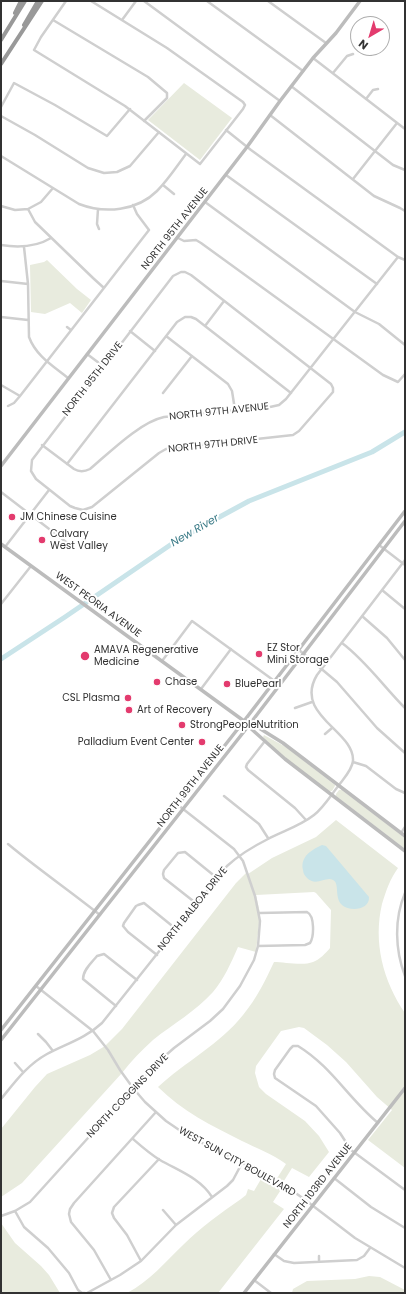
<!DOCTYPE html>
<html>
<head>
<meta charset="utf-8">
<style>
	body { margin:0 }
	#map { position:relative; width:406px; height:1294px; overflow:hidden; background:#fff; font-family:Poppins,sans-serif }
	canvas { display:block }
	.frame { position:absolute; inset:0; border:2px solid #323232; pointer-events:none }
	.north { position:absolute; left:350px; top:16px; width:40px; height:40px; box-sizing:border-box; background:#fff; border:1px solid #adadad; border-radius:50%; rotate:218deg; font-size:11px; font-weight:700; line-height:16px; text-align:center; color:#323232 }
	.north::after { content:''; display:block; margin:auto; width:14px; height:18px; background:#e33b6e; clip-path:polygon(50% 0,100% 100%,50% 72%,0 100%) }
</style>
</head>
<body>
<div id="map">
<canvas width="406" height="1294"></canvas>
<div class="frame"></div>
<div class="north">N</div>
</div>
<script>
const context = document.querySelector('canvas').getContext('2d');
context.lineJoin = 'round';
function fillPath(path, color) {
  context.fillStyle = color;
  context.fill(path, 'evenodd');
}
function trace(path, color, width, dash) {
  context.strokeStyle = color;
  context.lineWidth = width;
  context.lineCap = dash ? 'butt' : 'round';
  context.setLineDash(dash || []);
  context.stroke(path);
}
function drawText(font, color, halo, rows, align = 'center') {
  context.font = font + ' Poppins,sans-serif';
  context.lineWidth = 4;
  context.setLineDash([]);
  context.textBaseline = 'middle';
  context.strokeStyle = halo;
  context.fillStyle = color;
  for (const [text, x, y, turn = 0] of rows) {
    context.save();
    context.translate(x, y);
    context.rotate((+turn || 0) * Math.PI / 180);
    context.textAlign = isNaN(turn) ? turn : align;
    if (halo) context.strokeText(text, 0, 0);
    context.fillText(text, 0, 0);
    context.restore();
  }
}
fillPath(new Path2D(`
	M184,83L232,118L200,160L148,120Z
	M47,260L77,289L91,300L82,313L70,303L45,314L31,312L30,265L44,262Z
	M264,735L286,747L335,785V786L332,791H329L286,759L263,737Z
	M339,790H342L405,838V849L336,796V794Z
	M336,820L398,868C390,879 386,891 382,904C373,942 383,981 405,1013V1168L368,1140L392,1110L377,1097L346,1062L327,1045L304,1028L299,1027L281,1031L256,1066L255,1073L259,1087L266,1094L305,1121L319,1136L329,1152L309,1177L292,1168L282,1184L284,1185L273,1202L284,1209L218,1293H127C150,1281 165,1262 183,1245C201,1227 221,1213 241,1199L246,1195L248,1189L254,1191L264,1174L276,1180L286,1164C273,1154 256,1148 242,1141C212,1126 182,1111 158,1087C185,1062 220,1044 243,1015C257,998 265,981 274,962C284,962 303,966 313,962C319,960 326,953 330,948L331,910L316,893L314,892L256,895L260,913L256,952L238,947C231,963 224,979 213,992C196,1011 173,1024 153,1040C142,1050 131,1061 122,1073L22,1183L1,1197V1129L35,1087L47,1074L90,1055L105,1046L122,1029L236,883L247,872L248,874L272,858L316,837Z
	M1,1223L15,1243L41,1266L49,1275L60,1293H1Z
	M369,1276L380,1277L405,1290V1293H292L293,1289L307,1281L355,1279Z`), '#e8ebde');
fillPath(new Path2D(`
	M322,845L326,846L369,897C370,910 350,912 342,905C334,898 340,883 333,880C326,876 316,887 307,878C305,876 303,873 303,870C300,857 311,850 322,845Z`), '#c9e4e9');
trace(new Path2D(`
	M1,659L65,617L179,539L249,501L372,452L405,432`), '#c9e4e9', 5);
trace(new Path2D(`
	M66,1L41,37L34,50L125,106L200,164L243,109L245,105L243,102L167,48L91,1
	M144,1L280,101
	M207,1L303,71
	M268,1L326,43
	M53,20L148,77L167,93V98L144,121
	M122,20L136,1
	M313,58L405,129
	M333,73L347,56L353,54
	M291,86L393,165L405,170
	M366,99L373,90L378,89
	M1,107L14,83L55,105L107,136L130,109
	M270,115L374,196L400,208L405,211
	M1,116L35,135L88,168L104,173L117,172L130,166L159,132
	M226,130L251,150L398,257L405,260
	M1,156L79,204C105,214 137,211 157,191C168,180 177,166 186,154
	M226,175L377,284
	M353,179L397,123
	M163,185L174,194
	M205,202L355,312L379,324L405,345
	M1,206L15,210L28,209L35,222L93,278L104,288
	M28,209L41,202L53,188
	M98,209L97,224L99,229
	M178,238L184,241L196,240L201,243L383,375L398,382L405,374
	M1,245C19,248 36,247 51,238
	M24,247L28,284L29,337C36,356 53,366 68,378
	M181,272H185L191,275L331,384L333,388V392L299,431L293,435L166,449L159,453L92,507L83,510L75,508L70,506L36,479L31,471L32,460L173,276Z
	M1,281L28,284
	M1,317L28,320
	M205,326L224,301
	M67,327L71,330
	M130,331L155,351
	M166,336L228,384L232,391L235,410
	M87,354L103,366
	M1,385L20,396
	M163,393L192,356
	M8,406L14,403L20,396L149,230L137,214L133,205
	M42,445L74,469C79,472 84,472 90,469C109,453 140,422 164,417L270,407L279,405L286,399L398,257
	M67,464L177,322L185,317H191L196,319L291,393
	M1,492L70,545
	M379,545L405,565
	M5,547L49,490
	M382,590L405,609
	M1,604L31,566
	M362,616L387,638L405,660
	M342,643C366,661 384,687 405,708
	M299,650L337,682L377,728L405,753
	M162,661L192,621L280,685
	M201,689L231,649
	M295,708L312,702
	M325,734L332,728
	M265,741L247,764L246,767L248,770L295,808L306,820
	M353,762L366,766L396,789L405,793
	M224,796L259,824L268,838
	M401,833L405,827
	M8,844C38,869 70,891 100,915
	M405,893C394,919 395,950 405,976
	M197,904L164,878L163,874L164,870L178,853L185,852L217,878
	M258,946L305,945L310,943C314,937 315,916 307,912L260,913
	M157,955L128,932L123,926L124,923L136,906L138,905L144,903L176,929
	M36,986L93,1031L108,1050L120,1070L133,1088L145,1102L166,1121L188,1136L280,1182L304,1199L355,1238L405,1268
	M116,1006L83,979C83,970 92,962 97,956L104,954L137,980
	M38,1034L46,1042L53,1051
	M15,1063L23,1072
	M1,1099C15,1082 27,1065 47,1054C66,1044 86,1038 102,1023L227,866C239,855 254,846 268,839C283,831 300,826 314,815C324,807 331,795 339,785C344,778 352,770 353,761C355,731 293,715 317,675L405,560
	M378,1123C348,1098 332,1067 298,1046H293L290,1049L275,1070L274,1074L275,1078L316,1106L340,1133L351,1150L405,1190
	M133,1139C141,1146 150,1154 160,1160C179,1171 200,1178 212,1197
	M334,1178L371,1207L405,1228
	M163,1210L176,1225
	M15,1211L24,1227L48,1248L69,1273L78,1290L82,1293H85
	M1,1216L15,1211L30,1202L126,1096L157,1063L174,1048L210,1021L223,1009L240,986L254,960L258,946L260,921L255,896L243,861L234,849L178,805
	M274,1254L284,1261L294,1263L357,1260L364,1256L370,1248
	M319,1256V1262
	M141,1261L127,1235L114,1218L112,1213L114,1207L159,1159
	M111,1280L94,1250L71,1222L69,1214L70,1209L74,1203L156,1112
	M254,1280L271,1293
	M87,1293L120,1275L141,1261L176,1225L227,1186L233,1180L242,1163`), '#cfcfcf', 2.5);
trace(new Path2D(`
	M1,466L247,147L280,101L313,58L336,33L360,1
	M1,544L244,721L248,726L285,759L405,851
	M244,721L251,723L283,743L405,836
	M1,1030L244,721L405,511
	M1,1040L246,729L405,521
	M244,1293L405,1088`), '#bcbcbc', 3.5);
trace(new Path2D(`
	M15,13L21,1
	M24,25L38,1
	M1,40L25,1
	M1,64L42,1`), '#999', 4);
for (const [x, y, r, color] of [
	[12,517,4,"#e33b6e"],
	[42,540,4,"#e33b6e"],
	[259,654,4,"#e33b6e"],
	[85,656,5,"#e33b6e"],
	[157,682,4,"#e33b6e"],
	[227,684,4,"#e33b6e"],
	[128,698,4,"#e33b6e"],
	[129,710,4,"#e33b6e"],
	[182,725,4,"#e33b6e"],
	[202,742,4,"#e33b6e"]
]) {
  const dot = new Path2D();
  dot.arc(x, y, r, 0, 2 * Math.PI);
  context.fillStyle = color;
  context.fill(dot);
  trace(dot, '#fff', 1.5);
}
drawText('10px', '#323232', '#fff', [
	["NORTH 95TH AVENUE",175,229,-52],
	["NORTH 95TH DRIVE",93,379,-52],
	["NORTH 97TH AVENUE",219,412,-6],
	["NORTH 97TH DRIVE",213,445,-6],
	["WEST PEORIA AVENUE",98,605,36],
	["NORTH 99TH AVENUE",191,786,-52],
	["NORTH BALBOA DRIVE",193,909,-51],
	["NORTH COGGINS DRIVE",128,1096,-46],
	["WEST SUN CITY BOULEVARD",237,1162,29],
	["NORTH 103RD AVENUE",318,1186,-52]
]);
drawText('10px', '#323232', '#fff', [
	["JM Chinese Cuisine",20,517],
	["Calvary",50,534],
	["West Valley",50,546],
	["EZ Stor",267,648],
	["Mini Storage",267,660],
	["AMAVA Regenerative",94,650],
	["Medicine",94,662],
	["Chase",165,682],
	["BluePearl",235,684],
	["CSL Plasma",120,698,"right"],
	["Art of Recovery",137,710],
	["StrongPeopleNutrition",190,725],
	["Palladium Event Center",194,742,"right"]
], 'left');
drawText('italic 11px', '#3b7b87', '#fff', [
	["New River",195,531,-30]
]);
</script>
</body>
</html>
